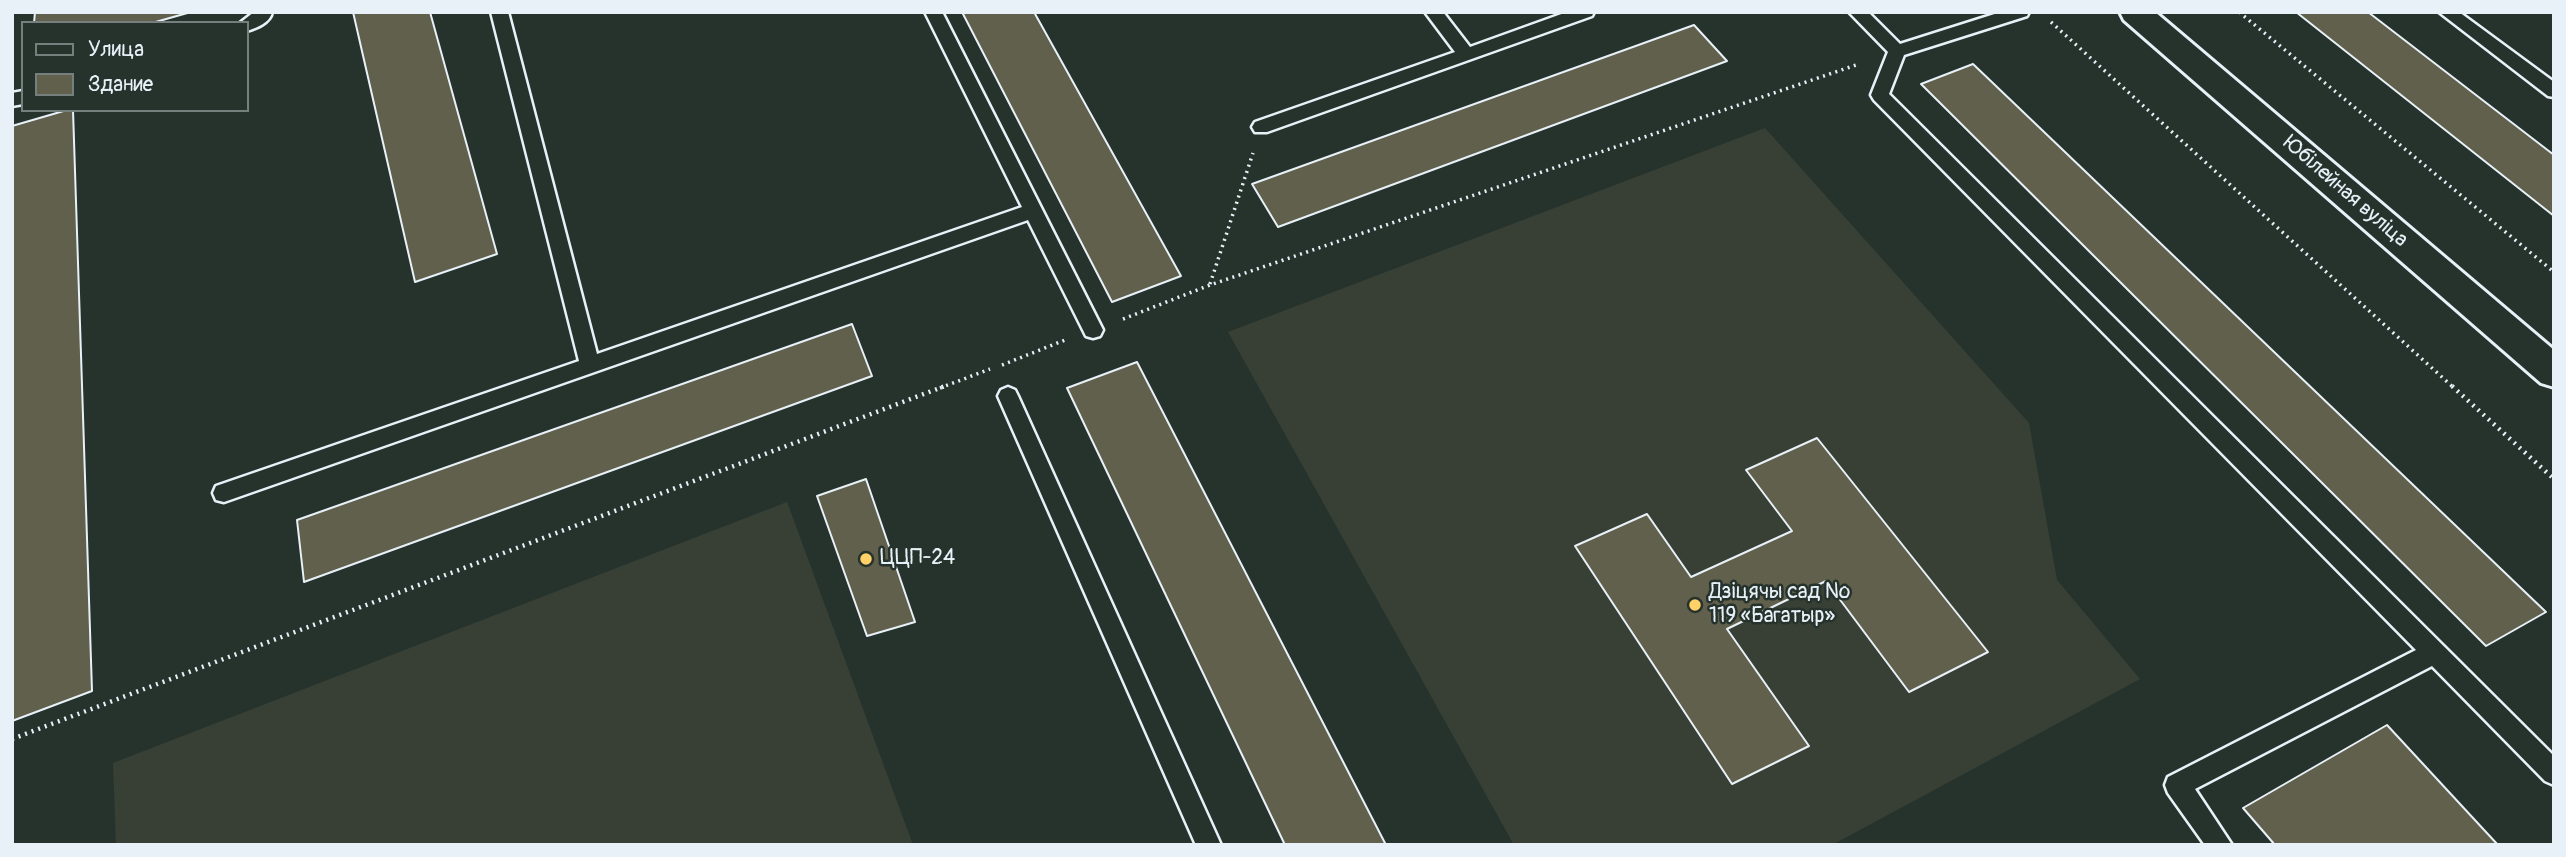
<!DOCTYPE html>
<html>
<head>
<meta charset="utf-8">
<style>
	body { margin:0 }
	#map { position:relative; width:2566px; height:857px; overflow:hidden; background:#26332d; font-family:Pangolin,sans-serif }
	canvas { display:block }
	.frame { position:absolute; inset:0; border:14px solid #e8f1f8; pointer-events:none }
	.legend { position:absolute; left:21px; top:21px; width:228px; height:91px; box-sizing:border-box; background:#26332d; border:2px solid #747f7e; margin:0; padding:9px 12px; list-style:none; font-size:21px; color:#e8f1f8 }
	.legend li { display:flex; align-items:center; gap:14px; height:35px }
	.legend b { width:35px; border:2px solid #747f7e }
</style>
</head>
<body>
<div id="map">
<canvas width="2566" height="857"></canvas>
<div class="frame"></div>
<ul class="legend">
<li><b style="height:9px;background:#26332d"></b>Улица</li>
<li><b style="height:19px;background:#61604c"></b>Здание</li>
</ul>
</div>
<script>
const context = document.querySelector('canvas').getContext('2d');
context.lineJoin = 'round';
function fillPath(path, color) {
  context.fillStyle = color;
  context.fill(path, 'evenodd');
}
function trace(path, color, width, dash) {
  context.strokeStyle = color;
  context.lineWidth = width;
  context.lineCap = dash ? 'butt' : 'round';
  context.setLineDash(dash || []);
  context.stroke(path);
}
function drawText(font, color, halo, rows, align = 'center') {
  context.font = font + ' Pangolin,sans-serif';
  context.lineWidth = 5;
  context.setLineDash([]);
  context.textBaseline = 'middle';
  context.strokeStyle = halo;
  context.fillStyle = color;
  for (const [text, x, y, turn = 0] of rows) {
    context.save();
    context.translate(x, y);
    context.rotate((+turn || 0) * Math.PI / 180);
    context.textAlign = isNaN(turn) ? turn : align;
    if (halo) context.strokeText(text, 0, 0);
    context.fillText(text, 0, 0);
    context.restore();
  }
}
fillPath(new Path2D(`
	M1765,128L2029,423L2057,580L2140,679L1832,845H1514L1228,332Z
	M787,502L913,845H116L113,763Z`), '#384036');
const building = new Path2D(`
	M35,12H191L152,23H34Z
	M353,12H430L497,254L415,282Z
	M962,12H1034L1181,276L1112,302Z
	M2296,12H2368L2554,155V216Z
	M1694,25L1727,61L1278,227L1252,184Z
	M1973,64L2546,612L2486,646L1921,84Z
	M67,110H73L92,691L12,721V126Z
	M852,324L872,376L304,582L297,520Z
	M1137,362L1386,845H1285L1067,388Z
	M1817,438L1988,652L1909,692L1826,581L1727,629L1809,746L1732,784L1575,546L1647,514L1691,577L1792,531L1746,470Z
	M866,479L915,622L867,636L817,496Z
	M2387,725L2498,845H2275L2243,808Z`);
fillPath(building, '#61604c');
trace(building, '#e8f1f8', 2);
const lane = new Path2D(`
	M254,12H272C270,23 256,28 247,31V23H240Z
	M491,12H508L597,354L1022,207L925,12H942L1103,330L1100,336L1093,338L1086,336L1028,220L224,502L216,500L213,493L216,486L579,361Z
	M1425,12H1443L1470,47L1567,12H1594L1592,16L1267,132H1255L1252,127L1255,122L1455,52Z
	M1849,12H1868L1900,44L2001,12H2029L2027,16L1904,55L1889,94L2554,756V785L2545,781L2432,666L2195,789L2232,845H2205L2168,793L2165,785L2168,777L2416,650L1874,100L1871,95L1888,52Z
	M2439,12H2459L2554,82V97L2548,96Z
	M23,91V104L12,106V93Z
	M1008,387L1015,390L1018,396L1221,845H1196L998,396L1001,390Z`);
const secondary = new Path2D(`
	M2120,12H2155L2554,350V387L2541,383L2124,20Z`);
trace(lane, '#e8f1f8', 5);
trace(secondary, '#e8f1f8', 6);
trace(new Path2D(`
	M2239,12L2554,272
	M2051,22L2454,388
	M1210,284L1253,153
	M1123,319L1210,285L1859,64
	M1002,365L1065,340
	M940,388L990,369`), '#e8f1f8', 3.5, [2, 4.5]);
trace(new Path2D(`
	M2452,386L2554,479
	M12,739L945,386`), '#e8f1f8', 4.5, [2, 5]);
fillPath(lane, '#26332d');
fillPath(secondary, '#26332d');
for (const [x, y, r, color] of [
	[866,559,7,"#ffd166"],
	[1695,605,7,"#ffd166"]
]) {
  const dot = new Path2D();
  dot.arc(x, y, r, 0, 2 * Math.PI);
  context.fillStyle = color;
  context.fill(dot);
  trace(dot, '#26332d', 2.5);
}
drawText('21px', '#e8f1f8', '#26332d', [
	["Юбілейная вуліца",2345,192,41]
]);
drawText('21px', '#e8f1f8', '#26332d', [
	["ЦЦП-24",880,559],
	["Дзіцячы сад №",1709,593],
	["119 «Багатыр»",1709,617]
], 'left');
</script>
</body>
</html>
